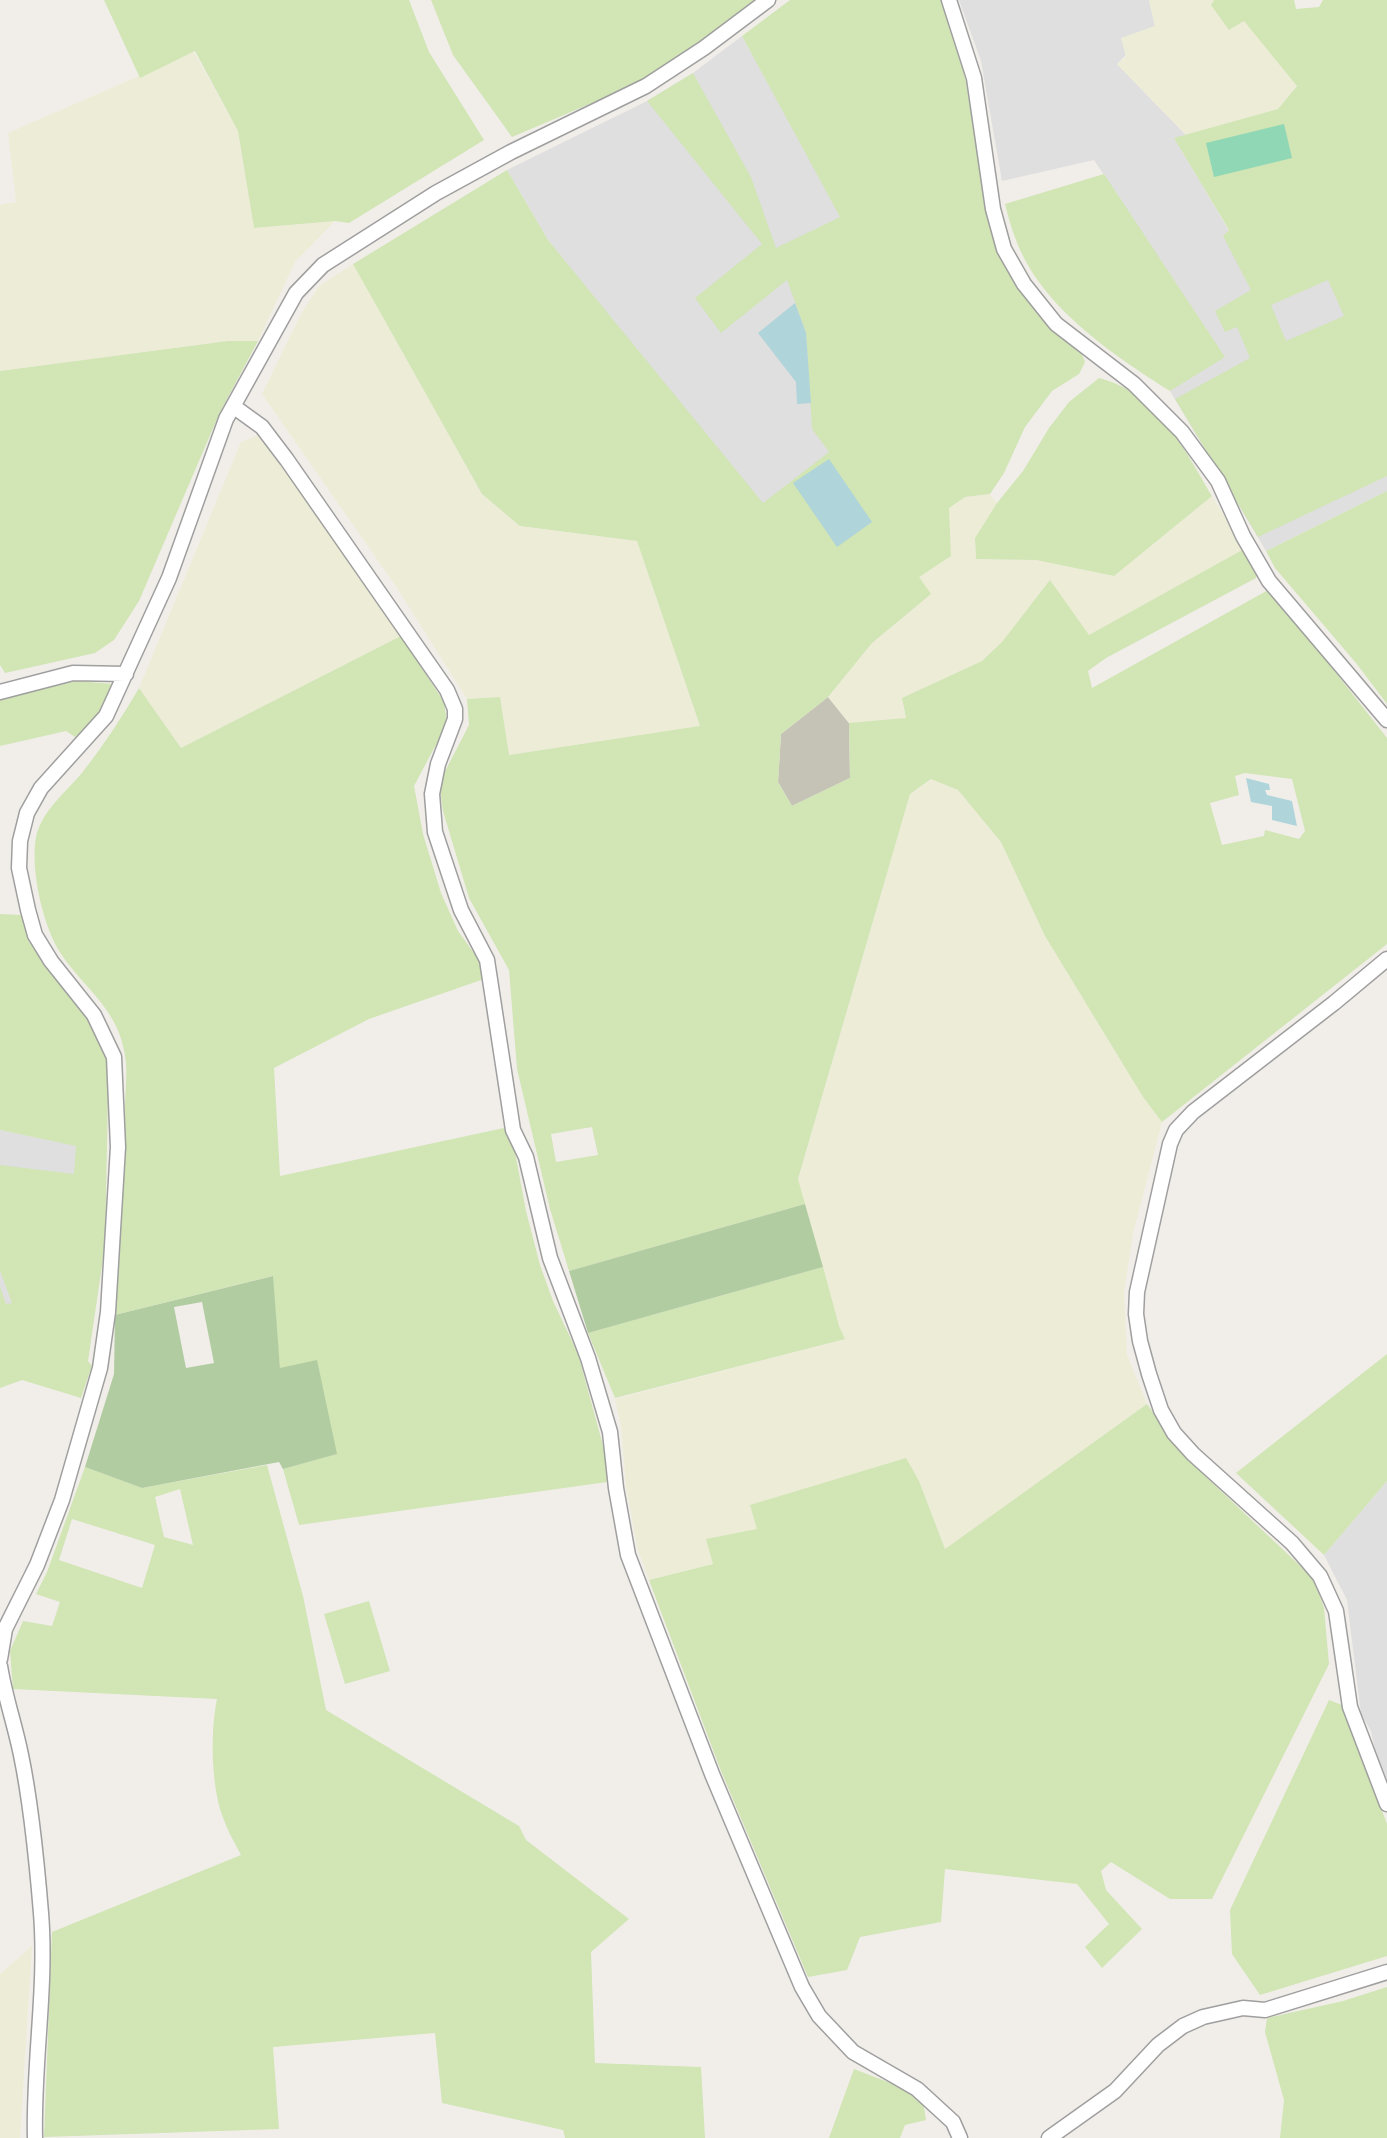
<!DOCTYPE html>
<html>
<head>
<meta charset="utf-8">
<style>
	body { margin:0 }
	canvas { display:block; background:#f1eee9 }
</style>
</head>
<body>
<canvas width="1387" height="2138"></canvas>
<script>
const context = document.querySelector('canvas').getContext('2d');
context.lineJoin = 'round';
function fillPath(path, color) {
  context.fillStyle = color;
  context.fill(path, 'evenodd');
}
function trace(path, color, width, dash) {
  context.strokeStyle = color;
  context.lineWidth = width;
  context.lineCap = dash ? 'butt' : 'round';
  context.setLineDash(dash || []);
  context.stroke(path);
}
fillPath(new Path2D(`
	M959,0H1149L1155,26L1117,64L1186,135L1175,139L1229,231L1387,251V491L1266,551L1170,391L1224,356L1094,160L1002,181L981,61Z
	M742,36L841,217L931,594L872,643L548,240L507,170L647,101L693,73Z
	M0,1130L88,1148L0,1335Z
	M1387,1481V1785L1377,1760L1371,1731L1361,1714L1347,1600L1324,1555Z`), '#e0dfdf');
fillPath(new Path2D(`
	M828,697L849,723L850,778L792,806L778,782L781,734Z`), '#c5c3b5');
fillPath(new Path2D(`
	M1149,0H1214L1212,5L1230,30L1244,20L1297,85L1278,109L1186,135L1117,64L1126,57L1121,38L1155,26Z
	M194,52L238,131L254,228L335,221L295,262L258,341H228L0,371V205L16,202L8,133Z
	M353,264L482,494L520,526L637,541L700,727L508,755L500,697L467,699L397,588L262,394L302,312L319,286Z
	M259,435L271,447L401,636L181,748L139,688L241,442Z
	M990,494L997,503L975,538L976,559L1036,560L1114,576L1212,496L1244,549L1087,636L1050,581L1002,642L982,661L902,698L906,719L849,723L828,697L872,643L930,595L918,577L951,556L949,508L965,497Z
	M932,779L958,790L1001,842L1045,936L1143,1097L1162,1122L1133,1234L1124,1292L1127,1355L1147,1404L945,1549L919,1481L751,1505L757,1529L713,1564L649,1580L637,1547L626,1486L621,1427L615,1399L845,1339L839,1326L798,1180L910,794Z
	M32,1946L20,2138H0V1974Z`), '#ededd7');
fillPath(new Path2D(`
	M104,0H409L429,52L484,140L349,223L335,221L254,228L238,131L195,51L140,78Z
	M431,0H760L646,80L512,137L453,55Z
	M790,0H941L965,77L987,206L1016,281L1049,328L1080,349L1085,362L1079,374L1052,391L1025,427L1004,473L990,494L965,497L949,508L951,556L919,577L931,594L872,643L828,697L781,734L778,782L792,806L850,778L849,723L906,718L902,698L982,661L1002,642L1050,580L1089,635L1244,549L1258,572L1256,578L1106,658L1088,671L1092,688L1270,589L1387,738V944L1162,1122L1143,1097L1045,936L1001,842L958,790L931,779L910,794L798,1179L805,1204L569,1271L550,1209L517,1069L509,970L469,898L443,811L439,783L469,725L467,699L500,697L509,755L700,726L637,541L520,526L482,494L353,264L507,170L548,240L763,503L829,452L812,429L806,333L787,280L721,333L695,298L762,244L647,101L693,73L751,177L776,248L840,217L742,36ZM1245,773L1292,779L1305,831L1299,839L1265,830L1264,836L1222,845L1210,803L1239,795L1235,776ZM592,1127L598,1155L556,1162L551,1134Z
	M1214,0H1294L1296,9L1319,7L1323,0H1387V476L1258,537L1175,399L1250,358L1237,327L1225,332L1215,311L1251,290L1223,236L1229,230L1174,138L1278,109L1297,86L1244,21L1229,30L1211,5ZM1328,280L1344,316L1286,341L1271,305Z
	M1104,174L1225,357L1170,391C1112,354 1041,307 1016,240C1011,228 1008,216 1005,204Z
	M228,341H258L220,412L139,601L114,640L95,653L5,673L0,665V371Z
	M1099,378C1156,392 1185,450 1212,496L1114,576L1036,560L976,559L975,538L997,503L1023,471L1049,428L1069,402Z
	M1387,491V704L1356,663L1275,568L1266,551Z
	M401,636L444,702L447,724L414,786L423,834L441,893L458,931L479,960L484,979L369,1019L274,1068L280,1176L504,1128L514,1147L526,1211L540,1265L553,1301L578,1354L604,1449L607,1482L299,1525L283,1469L336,1454L280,1369L272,1276L115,1315C119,1247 126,1178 125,1109C125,1092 128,1072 125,1055C118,1009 84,988 61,954C43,927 30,869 36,837C42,809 69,790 85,769C105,743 122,717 139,688L181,748Z
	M77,681L113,684L101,711L78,739L66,731L0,746V699Z
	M0,914L21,915L29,942L91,1023L106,1056L108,1097L105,1245L88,1361L92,1366L81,1398L22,1380L0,1388V1287L6,1304L12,1303L0,1271V1165L74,1174L76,1146L0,1130Z
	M823,1267L839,1326L845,1339L615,1398L588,1333Z
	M1387,1354V1481L1324,1555L1236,1473Z
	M1147,1404L1186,1458L1314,1579L1324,1608L1329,1664L1212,1899H1170L1111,1862L1101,1871L1106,1890L1142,1929L1102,1968L1085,1947L1109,1924L1077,1884L945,1869L941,1922L860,1937L847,1970L808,1977L721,1771L649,1580L713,1564L706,1539L757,1529L750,1505L906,1458L919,1481L945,1549Z
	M267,1465L303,1596L326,1710L519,1826L526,1840L629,1919L591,1952L595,2063L701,2067L705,2138H565L563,2130L442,2103L435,2033L273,2047L279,2129L44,2137L52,1932L241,1855C235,1843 228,1832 224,1820C211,1789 210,1732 217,1699L13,1689L10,1651L23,1621L52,1626L60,1602L36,1594L47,1572L85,1467L142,1488ZM180,1489L193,1545L164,1537L155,1497ZM72,1519L155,1545L142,1588L59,1560Z
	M369,1601L390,1671L345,1684L324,1614Z
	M1329,1700L1342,1705L1387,1824V1956L1260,1995L1232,1954L1230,1910Z
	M1387,1987V2138H1280L1284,2100L1265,2032L1267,2018L1343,2001Z
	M854,2069L911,2091L923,2102L926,2120L905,2125L900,2138H829Z`), '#d1e5b5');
fillPath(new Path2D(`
	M805,1204L823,1267L588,1333L569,1271Z
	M273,1276L280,1368L317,1360L337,1454L283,1469L279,1462L142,1488L85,1467L114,1374L115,1315ZM202,1302L214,1363L186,1368L174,1307Z`), '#b2cca2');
fillPath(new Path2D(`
	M1284,124L1292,158L1214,177L1206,143Z`), '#90d7b5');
fillPath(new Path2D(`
	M795,303L806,333L811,403L797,404L796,382L758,333Z
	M829,459L872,522L837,547L793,483Z
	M1246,778L1269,784L1270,790H1265L1267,795L1292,801L1297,826L1272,820V806L1251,802Z`), '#afd4da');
const street = new Path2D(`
	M949,0L974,78L993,209L1004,249L1024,284L1056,324L1134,384L1182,432L1218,481L1243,536L1269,581L1387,720
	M233,406L262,427L287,460L447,690L455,709V719L438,764L432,794L435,832L461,910L487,960L513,1130L526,1157L550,1258L588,1358L610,1432L616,1488L628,1555L712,1774L802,1987L819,2016L853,2052L917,2089L953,2122L960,2138
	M0,692L73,673L126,674
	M1387,959L1334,1003L1193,1112L1176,1130L1170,1144L1137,1292L1136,1314L1140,1341L1149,1374L1161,1410L1174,1433L1193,1454L1292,1543L1320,1576L1336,1611L1350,1707L1387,1804
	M0,1659L5,1629L37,1565L62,1500L100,1368L108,1312L118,1147L114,1057L94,1015L51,961L35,935L28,910L19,868L20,841L27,813L41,788L106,716L169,578L226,419L296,293L323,265L436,193L511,152L646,86L704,48L768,0
	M0,1666C5,1697 15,1725 21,1755C31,1803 37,1864 41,1913C47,1987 33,2063 35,2138
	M1049,2138L1115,2091L1158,2045L1183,2026L1203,2017L1243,2008L1265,2010L1387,1972`);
trace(street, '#9f9f9f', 17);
trace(street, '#fff', 14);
</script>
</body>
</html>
